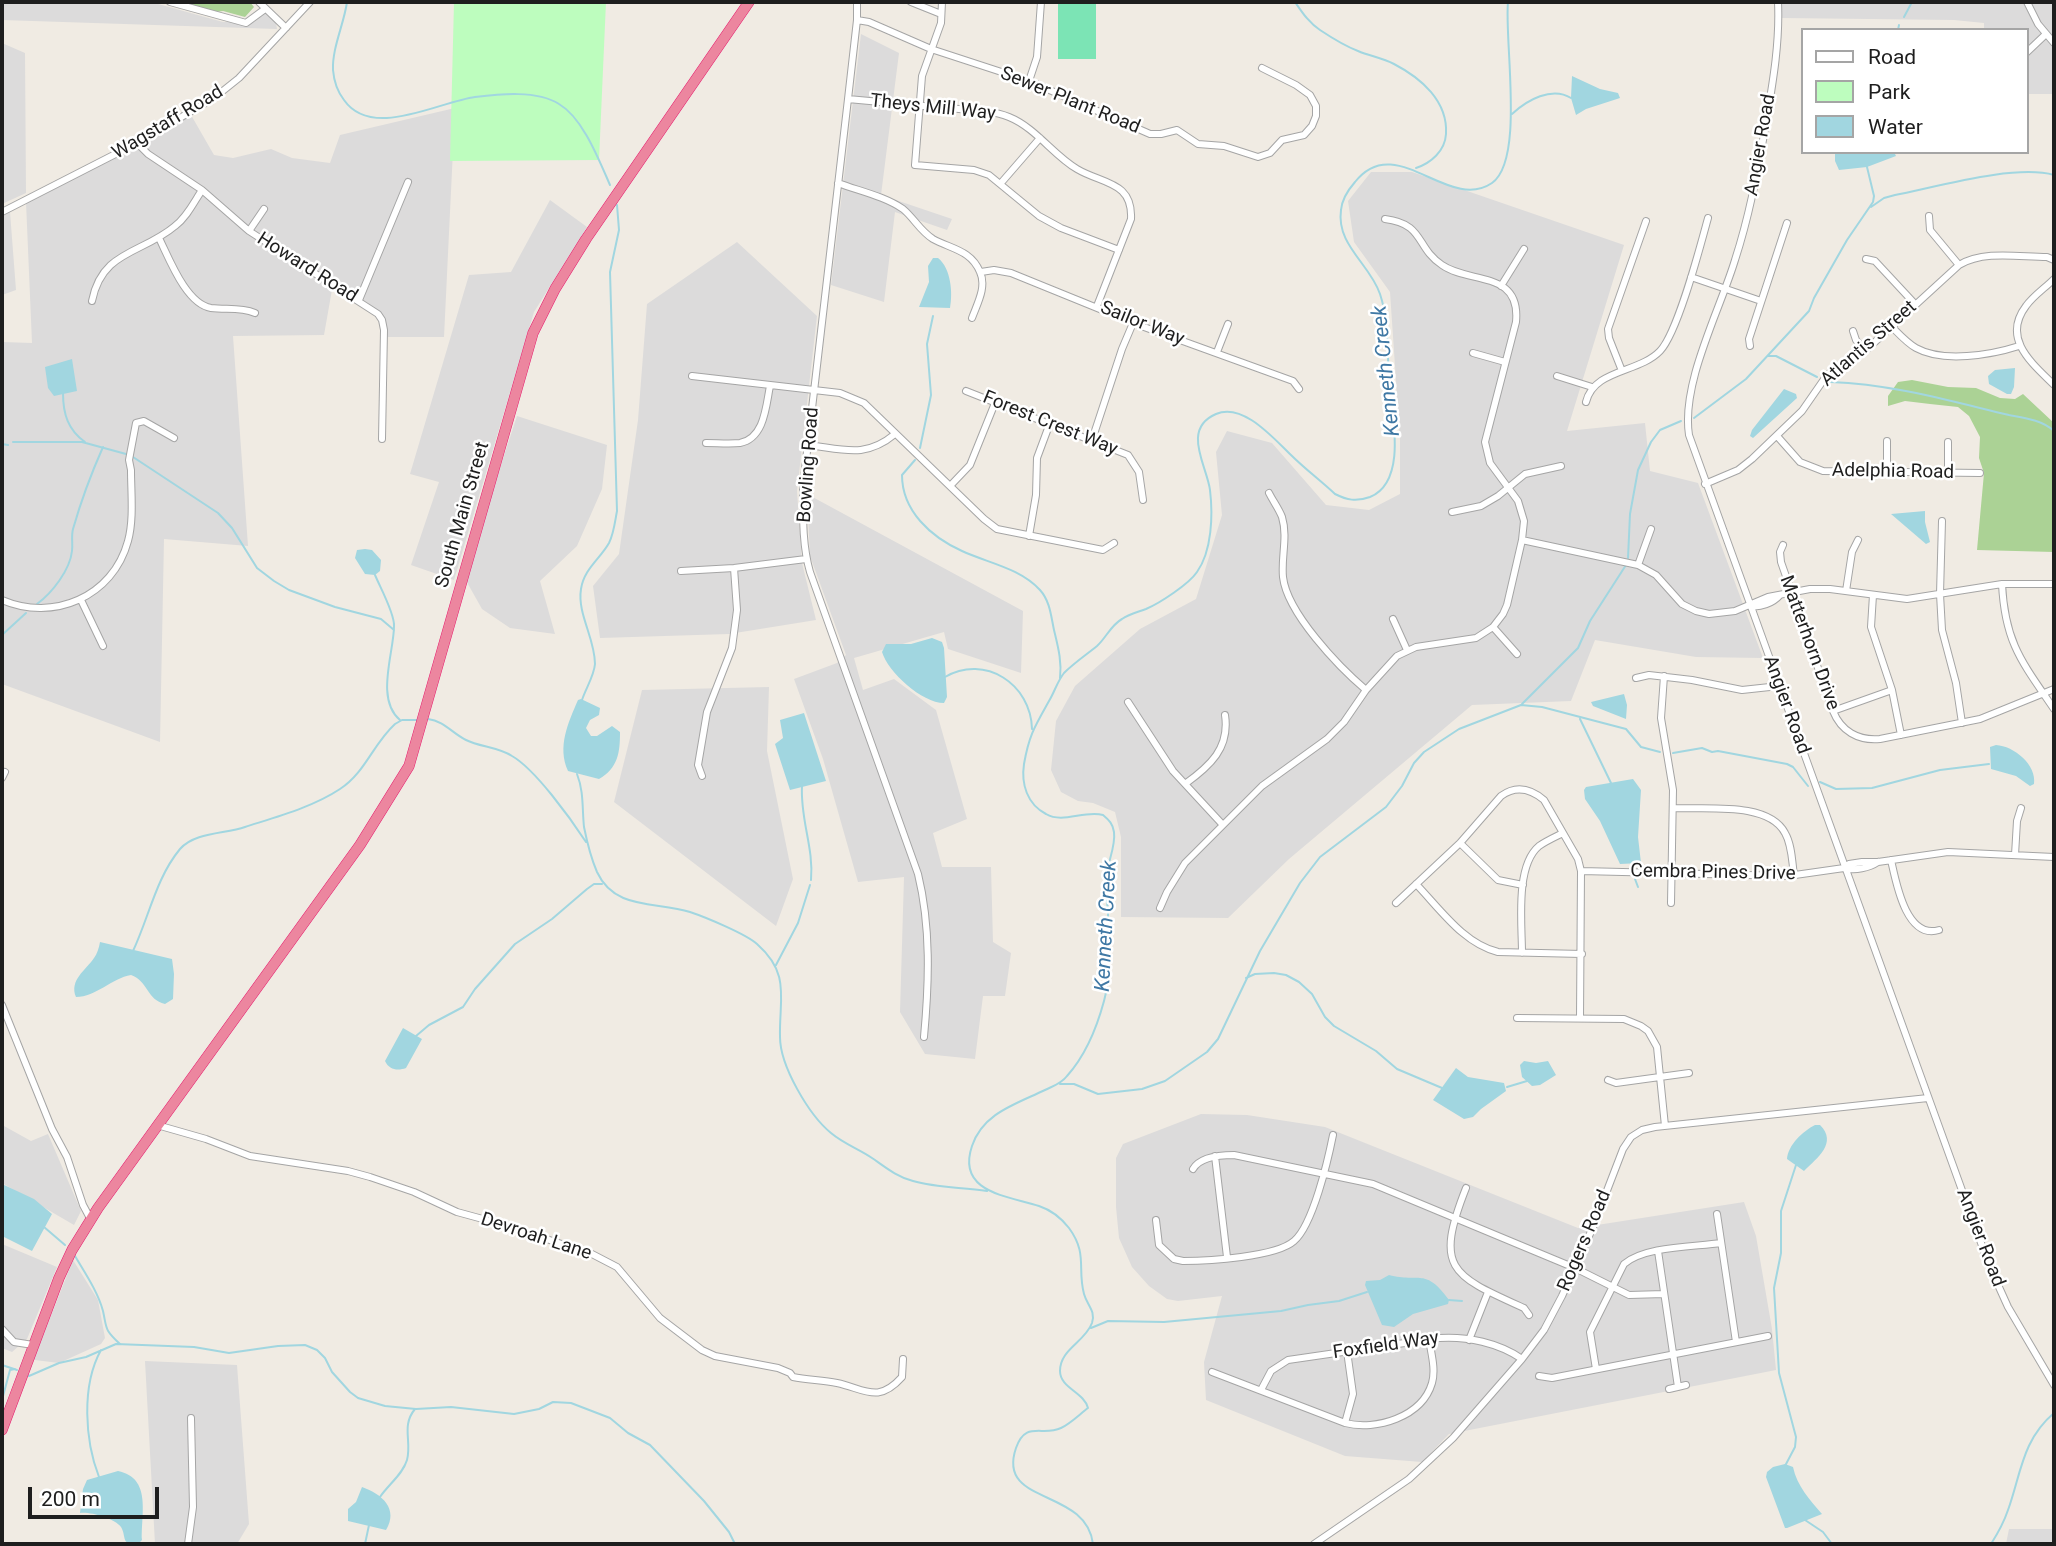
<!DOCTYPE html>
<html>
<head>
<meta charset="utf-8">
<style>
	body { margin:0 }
	#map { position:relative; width:2056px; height:1546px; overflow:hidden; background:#f0ebe3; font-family:Roboto,sans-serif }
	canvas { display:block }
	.frame { position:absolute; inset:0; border:4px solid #1e1e1e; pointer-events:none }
	.legend { position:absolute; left:1801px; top:28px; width:228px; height:126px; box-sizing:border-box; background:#fff; border:2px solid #a5a5a5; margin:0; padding:9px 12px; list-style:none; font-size:21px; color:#1e1e1e }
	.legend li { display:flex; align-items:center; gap:14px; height:35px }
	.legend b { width:35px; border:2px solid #a5a5a5 }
	.scale { position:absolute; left:28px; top:1487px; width:131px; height:32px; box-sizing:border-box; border:4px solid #1e1e1e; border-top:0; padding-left:9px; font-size:21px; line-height:24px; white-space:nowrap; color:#1e1e1e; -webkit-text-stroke:5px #fff; paint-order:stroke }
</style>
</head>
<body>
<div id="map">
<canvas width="2056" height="1546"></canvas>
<div class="frame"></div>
<ul class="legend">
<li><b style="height:9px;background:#fff"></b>Road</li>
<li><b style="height:19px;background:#bdfdbe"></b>Park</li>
<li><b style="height:19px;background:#a1d6e0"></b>Water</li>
</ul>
<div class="scale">200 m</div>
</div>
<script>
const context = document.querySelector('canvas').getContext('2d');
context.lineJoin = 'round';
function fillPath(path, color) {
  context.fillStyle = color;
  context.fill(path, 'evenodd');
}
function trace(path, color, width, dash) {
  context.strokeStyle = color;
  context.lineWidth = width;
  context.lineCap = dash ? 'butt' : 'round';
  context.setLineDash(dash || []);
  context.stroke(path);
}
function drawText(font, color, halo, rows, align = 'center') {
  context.font = font + ' Roboto,sans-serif';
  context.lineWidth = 5;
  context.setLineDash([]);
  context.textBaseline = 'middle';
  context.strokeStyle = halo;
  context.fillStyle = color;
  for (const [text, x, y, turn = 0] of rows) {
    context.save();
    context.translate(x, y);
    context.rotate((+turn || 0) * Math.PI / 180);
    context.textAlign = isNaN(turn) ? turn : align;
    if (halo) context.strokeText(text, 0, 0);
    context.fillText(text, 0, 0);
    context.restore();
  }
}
fillPath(new Path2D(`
	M2,2H151L223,22H254L265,13L276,23L277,29L2,20Z
	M1781,2H2054V94H2026V30H1984V23L1954,20L1782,18Z
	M861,34L899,53L881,195L952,219L947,230L895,212L884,302L831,285Z
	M2,43L25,53L26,193L2,204Z
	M455,108L444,337H387L386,323L382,315L368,303L333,284L324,335L233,336L248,546L164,539L160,742L2,684V342L32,343L26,202L129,151L191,115L214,155L233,158L271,149L292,158L330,163L340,135Z
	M1371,172H1412L1624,245L1567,431L1645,423L1650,471L1698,483L1763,658L1696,657L1595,640L1571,701L1472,705L1289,859L1228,918L1121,917V837L1115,812L1093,803L1078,801L1061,792L1051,770L1056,721L1075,686L1140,629L1196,599L1222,515L1216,452L1227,431L1272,443L1326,505L1369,510L1400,494V440L1390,292L1354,242L1348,201Z
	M550,200L587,227L534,312L454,580L411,565L439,482L410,474L469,275L511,272Z
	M10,212L16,290L2,295V216Z
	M737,242L817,316L797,491L802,563L816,620L729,634L600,638L593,586L619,554L638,420L647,304Z
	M517,416L607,445L602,489L577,546L540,581L555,634L510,628L482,609L464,577Z
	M807,494L1023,611L1021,673L948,649L944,632L854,658L863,690L894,679L936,710L967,819L933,833L942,867H991L993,942L1011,953L1005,996H983L975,1059L925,1054L900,1012L904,877L858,882L823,759L794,679L837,663L846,655L810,556Z
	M769,687L767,751L793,879L776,926L614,802L642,690Z
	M1201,1114L1247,1115L1325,1127L1578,1228L1744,1202L1756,1236L1772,1329L1776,1370L1449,1434L1422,1462L1345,1456L1206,1400L1204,1362L1222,1296L1178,1301L1167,1299L1149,1286L1132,1267L1119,1238L1116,1207V1158L1123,1144Z
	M2,1118L4,1126L31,1141L48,1134L81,1211L74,1225L2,1183Z
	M2,1244L57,1267L27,1339L12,1352L2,1348Z
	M73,1260L98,1300L105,1338L101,1344L59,1363L27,1359L35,1356Z
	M145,1361L237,1365L249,1524L237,1544H155Z
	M2009,1529H2054V1544H2006Z`), '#dcdbdb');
fillPath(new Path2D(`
	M184,2H250L254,7L245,17L223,11L216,12Z
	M1912,380L1948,387L1976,388L2000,398L2015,399L2023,394L2054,423V552L1977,550L1984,473L1979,458L1980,437L1969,416L1958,407L1930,404L1905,401L1888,406V396L1898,382Z`), '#abd295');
fillPath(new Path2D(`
	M454,2H606L599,160L450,161Z`), '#bdfdbe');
fillPath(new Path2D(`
	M1058,2H1096V59H1058Z`), '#7ce4b5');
fillPath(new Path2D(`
	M1572,76L1600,89L1618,93L1620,98L1586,109L1576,115L1571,98Z
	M1835,152H1894L1896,156L1867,167L1839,170L1835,161Z
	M933,258H938C951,268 953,293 950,308L919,307L929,282L928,266Z
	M72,359L77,391L54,396L48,388L45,367Z
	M2015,368L2014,387L2011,394H2007L1989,384L1988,376L1995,370Z
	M1784,389L1796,394L1797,398L1753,438L1750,436L1752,430Z
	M1925,511V522L1930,542L1926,544L1891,514Z
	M365,549L372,550L381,560L380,571L375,575L365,574L355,558L357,550Z
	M932,638L942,642L944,648L947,697L944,703C922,703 888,672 882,652L886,644H911Z
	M1624,694L1627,705L1626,719L1593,706L1591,702Z
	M581,699L600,708L599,715L590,720L586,728L591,736H597L612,726L620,732C620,753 618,768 599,779L568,771C557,747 568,723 578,700Z
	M804,713L826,781L790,790L775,744L783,738L780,720Z
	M1996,745C2014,746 2037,765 2034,784L2030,786L2016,776L1991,769L1990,747Z
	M1633,779L1641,790L1638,837L1641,863L1620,864L1600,821L1585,799L1584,790L1586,787Z
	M100,942L172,959L174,974L173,999L165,1004C147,1000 148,981 131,975C112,978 96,997 76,997C69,980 86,970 94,958C97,954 99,948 100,942Z
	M403,1028L422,1039L406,1068C398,1071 389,1070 385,1061Z
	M1524,1061L1536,1063L1548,1061L1556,1075L1540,1085L1532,1086L1522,1077L1520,1065Z
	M1456,1068L1468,1077L1504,1083L1506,1091L1481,1109L1473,1117L1464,1119L1433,1100Z
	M1815,1125H1820C1838,1143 1817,1158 1804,1171L1787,1159C1788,1145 1803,1131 1815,1125Z
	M2,1184L34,1199L52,1214L32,1251L2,1236Z
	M1389,1275C1420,1283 1425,1267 1449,1300L1448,1304L1413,1314L1394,1327L1382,1325L1365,1285L1366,1281L1380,1280Z
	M1785,1464L1793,1467C1797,1486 1810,1500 1822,1514L1787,1528H1785L1766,1477L1767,1472L1773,1467Z
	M118,1471C152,1478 141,1514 142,1540L138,1544C120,1545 127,1537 121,1527C115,1518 88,1511 80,1513L83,1489L87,1480Z
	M362,1487C382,1494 399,1509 386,1530L348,1521V1509L356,1502Z`), '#a1d6e0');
trace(new Path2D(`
	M347,2C344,24 332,48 333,70C334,82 337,91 344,100C372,140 438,102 475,97C500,94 537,90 559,104C583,118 599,160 610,185
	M1295,2C1302,12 1309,23 1320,30C1332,38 1345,46 1358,51C1370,56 1382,58 1394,64C1421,78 1448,101 1446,134C1445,151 1431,163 1416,168
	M1904,17L1912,2
	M1898,30L1899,25
	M1512,114C1527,100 1552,86 1571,98
	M1871,207L1884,198L1895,195C1936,187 2015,164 2054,175
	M1768,356H1776L1817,377
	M1831,382C1891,384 1950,401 2009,415C2025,418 2042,420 2054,431
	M63,393C63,414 68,430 85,442
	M1694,418L1746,379L1809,311L1814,298L1847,240L1873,202L1874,196L1867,167
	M13,442H82L126,454
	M2,444L8,445
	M920,448L931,395L927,344L933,316
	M133,457L218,513L232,528L257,568L274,581L289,590L335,607L381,619L394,630
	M915,460L902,475C902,511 931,537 962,551C988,563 1020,568 1040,590C1050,601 1051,616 1054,630C1058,647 1062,661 1060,678
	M1628,558L1630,514L1638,470L1651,442L1660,430L1681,421
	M375,575C380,587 395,614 394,626C394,653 375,699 400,720
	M37,604C52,593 70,570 72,551C73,544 71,536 73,529C81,501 91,474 103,447
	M2,635L26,613
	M945,677C985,654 1031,684 1032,729
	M582,700C586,688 594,676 595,664C595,638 577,614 581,589C584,569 600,559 609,543C614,533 615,521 617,511L610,272L619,230L617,205
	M1522,704L1578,648L1590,621L1626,565
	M428,719C444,721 452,733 466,740C480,747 498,747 512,756C535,769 571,819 586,842
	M1580,719L1611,783
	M1673,753L1702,748L1712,752L1718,751L1787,764L1793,767L1808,786
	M577,774C584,792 582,808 584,827C587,842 591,858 597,872C615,911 657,901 690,912C705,917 746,934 757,944C791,974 779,998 780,1037C780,1066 809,1115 831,1133C844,1144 859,1149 872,1158C885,1167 897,1177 913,1181C937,1188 962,1187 987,1191
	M1820,782L1836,789L1872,788L1940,770L1989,764
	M802,786C800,819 814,848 811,880
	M1635,879L1638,887
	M133,951C149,917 156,878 180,849C195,832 225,834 245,827C276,817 313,807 340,789C365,773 373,744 395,724L402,720H418
	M776,965L798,923L810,885
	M1246,978L1255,974L1274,973L1286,975L1299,982L1312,994L1325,1017L1334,1026L1376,1051L1397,1069L1442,1088
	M416,1036L429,1025L463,1007L475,989L515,944L552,919L587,889L594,884H602
	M1060,1084H1074L1098,1094L1142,1089L1165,1081L1207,1052L1218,1039L1260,951L1300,883L1320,857L1386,807L1402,786L1414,763L1424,752L1459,729L1521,705L1542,707L1626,729L1641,747L1660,752
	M1507,1087L1527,1081
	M44,1227L65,1245
	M75,1256C85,1273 98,1292 103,1311C107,1329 104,1329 120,1344
	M1449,1300L1462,1301
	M1091,1328L1108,1321L1164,1322L1281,1311L1308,1305L1339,1301L1367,1292
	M2,1365L17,1370
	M26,1375L29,1376L59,1363L86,1357L116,1344L194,1347L229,1353L278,1346L305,1345L317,1350L325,1358L332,1372L350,1392L358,1398L385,1406L416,1409L451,1407L514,1414L539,1409L553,1402L571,1403L610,1418L628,1433L650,1445L704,1501L729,1532L735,1544
	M2,1400L10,1370L15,1369
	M1785,1466L1795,1447L1796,1437L1779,1373L1774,1288L1781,1253V1211L1796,1165
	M99,1477C85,1441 81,1386 101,1350
	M380,1497C388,1485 403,1474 407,1460C412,1441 401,1426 415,1409
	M1805,1520L1823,1532L1832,1544
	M365,1544L369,1525
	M1093,1544C1086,1487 996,1506 1016,1448C1026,1420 1042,1437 1061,1428C1070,1424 1080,1414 1088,1408C1084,1392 1060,1388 1060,1371C1060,1349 1085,1342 1092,1323C1096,1311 1087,1305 1084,1294C1077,1268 1088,1254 1069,1228C1062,1219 1051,1210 1039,1206C1009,1196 956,1193 972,1146C983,1113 1016,1104 1045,1090C1053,1086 1061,1084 1067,1076C1085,1056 1097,1027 1104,1001C1111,977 1108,936 1108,911C1107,900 1105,889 1106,879C1107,863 1116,847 1114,832C1113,824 1109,820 1103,815C1084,810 1063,824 1046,814C1027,804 1021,784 1024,764C1029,735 1035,726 1049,701C1055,691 1057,682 1064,673C1074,663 1086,655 1097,646C1106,638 1111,625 1122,619C1129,614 1138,612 1146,609C1160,603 1189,584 1197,572C1212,551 1213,515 1210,490C1207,466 1181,429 1216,414C1243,402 1274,439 1291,455C1305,469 1320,480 1335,494C1347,500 1356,502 1370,497C1409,481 1391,410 1389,379C1387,351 1389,321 1380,294C1370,264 1336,245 1341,210C1342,199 1348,190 1355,182C1396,130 1448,213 1492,183C1525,160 1504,40 1508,2
	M1991,1544C1998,1533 2004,1522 2008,1510C2021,1474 2022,1440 2054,1413`), '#a1d6e0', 2);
const minor = new Path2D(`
	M170,2L246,23L265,9
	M259,2L286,28
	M857,2V20L848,99L803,486C803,515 802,544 810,572L918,874C931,927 929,983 924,1037
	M911,2L941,14
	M942,2L941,23L922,76L915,165L974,170L989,175L1039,216L1061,228L1119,250
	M1778,2C1780,45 1772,87 1765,129C1757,174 1749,217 1735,260C1720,310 1681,383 1689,435L1989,1265L2008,1307L2054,1385
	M2027,2L2038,24L2054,43
	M857,20L869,22L931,49L1029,81L1150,134H1161L1177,130L1198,144L1224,146L1258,157L1270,153L1282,140L1304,135L1312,126L1316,116V106L1310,95L1296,85L1262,68
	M2026,53L2046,34
	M1029,81L1037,57L1041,2
	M848,99C881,102 913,105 945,108C966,110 990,109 1009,117C1036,128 1053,155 1077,169C1102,184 1133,181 1131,219L1097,306
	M137,143L148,154L202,190L249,231L378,314L382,320L384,330L382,439
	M838,183C859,191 884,196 903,209C914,218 920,231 933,239C951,249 971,250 980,272C987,287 977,304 972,318
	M1001,183L1040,138
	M2,212L137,143L214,98L239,78L310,2
	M1929,216L1930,230L1959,265
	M249,231L264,209
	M159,238C169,258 186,304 211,308C226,310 240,307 255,313
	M1866,259L1875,261L1915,304
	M981,272L994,270L1011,273L1144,327L1293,381L1299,389
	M1691,277L1761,301
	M2054,279C2045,288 2033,296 2026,306C2001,339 2033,364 2054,385
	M1501,286L1524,249
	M359,300L408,182
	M92,301C102,250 142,254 175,226C187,217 194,202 202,190
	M1891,326C1899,334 1907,343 1916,348C1943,363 1991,355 2019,346
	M1853,331L1856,340L1865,351
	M1750,346L1749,339L1787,223
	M1217,352L1228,324
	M1473,353L1505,362
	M1622,371L1609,338L1608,329L1646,221
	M692,376L840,393L864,403L984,519L997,529L1103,550L1114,543
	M1557,376L1592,387
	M966,391L1128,455L1139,472L1143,500
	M1586,402C1594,369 1639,373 1660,351C1678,332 1700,247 1708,218
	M1777,436L1800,462L1823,471L1980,473
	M1092,440L1122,349L1133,323
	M1948,442V472
	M706,443C717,443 730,444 740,443C765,438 766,405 770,386
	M808,445C843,449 865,459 895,434
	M1887,472V441
	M1705,484L1738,470L1752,459L1802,411L1827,375L1865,351L1959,265C1984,250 2019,257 2047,257L2054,260
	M950,486L970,465L995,403
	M1269,493C1273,501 1279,509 1282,517C1288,537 1281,557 1283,577C1287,613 1339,667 1366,690
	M1452,512L1481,506L1498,496L1525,474L1561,466
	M1942,521L1940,594L1942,630L1956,683L1962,723
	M1029,536L1036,495L1037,458L1050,423
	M1522,540L1638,565L1656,575L1682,604L1696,611L1709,614L1735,611L1768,597L1810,589H1830L1907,599L2002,584H2054
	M1783,545L1780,552L1781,562L1833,711C1841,731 1858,741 1880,739L1980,719L2054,689
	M1638,565L1651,529
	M681,571L734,568L806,559
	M2002,584C2005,643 2022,662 2054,709
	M1846,591L1852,552L1858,540
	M1873,595L1871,627L1892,690L1901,735
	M2,600C53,622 113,597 128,541C134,519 131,493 131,470L129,460L136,423L144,421L174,438
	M81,600L103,646
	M1750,606C1760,608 1773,603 1780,595
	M1393,619L1407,650
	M1493,627L1517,654
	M1664,676L1661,718L1673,790L1671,903
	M1636,678L1649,675L1692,680L1742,690L1779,686
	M1128,702L1173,771L1222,824
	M1833,711L1892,690
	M702,776L698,765L707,712L732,648L737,610L734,568
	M2,778L5,772
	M1185,784C1210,766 1230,748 1225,715
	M1673,808C1704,810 1768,801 1785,833C1792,845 1792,862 1794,875
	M1460,843L1498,880L1523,885
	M2015,855L2017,821L2021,808
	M1891,860C1896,882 1906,940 1939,930
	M1844,868L1849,864L1862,862H1878L1948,852L2054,857
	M1581,871L1788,876L1844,868C1855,871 1869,868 1878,862
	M1416,884C1440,909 1464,944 1498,952L1582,954
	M1396,903L1460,843L1501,796C1516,785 1531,789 1544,800L1578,859L1581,871L1580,1018
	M1160,908L1167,892L1185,863L1262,786L1327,739L1344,722L1366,690L1397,656L1416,647L1476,638L1493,627L1503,614L1507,605L1522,540L1524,521L1518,501L1490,463L1485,442L1516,322C1521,270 1469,284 1442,265C1415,247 1425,224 1385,219
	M1522,953C1522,924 1515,866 1539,846C1546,841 1555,837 1563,833
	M2,1005L52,1129L67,1157L83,1205L91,1220
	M1517,1018L1624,1019L1641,1026L1648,1031L1657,1047L1665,1126
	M1608,1080L1616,1083L1689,1073
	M157,1125L206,1139L250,1156L348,1171L370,1177L414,1192L457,1212L501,1224L592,1254L617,1267L660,1318L702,1350L715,1356L778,1368L790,1373L793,1377C807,1380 822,1380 837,1383C865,1389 878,1404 902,1377L903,1359
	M1215,1156L1227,1257
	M1193,1169C1200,1157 1220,1155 1234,1155L1373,1184L1575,1268L1629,1295L1664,1294
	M1466,1188C1434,1269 1451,1275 1524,1308L1529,1315
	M1717,1214L1736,1342
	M1156,1220L1159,1245L1174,1259L1183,1261C1208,1261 1276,1257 1294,1241C1313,1225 1328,1160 1333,1135
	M1658,1251L1678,1387
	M2,1329L14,1342L33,1345
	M1469,1340L1488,1292
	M1596,1369L1590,1332L1624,1264C1645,1246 1694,1247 1721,1243
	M1212,1372L1345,1423C1376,1431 1422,1417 1432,1383C1436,1369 1431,1353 1429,1339
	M1539,1376L1552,1378L1768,1336
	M1669,1389L1686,1385
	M1261,1390L1271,1371L1288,1360L1439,1338C1467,1336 1499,1343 1522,1359
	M1345,1423L1353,1394L1347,1351
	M188,1544L193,1507L191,1418
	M1314,1544L1409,1479L1453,1438L1522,1359L1544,1330L1562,1296L1593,1227L1623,1149L1631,1137L1642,1130L1655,1127L1928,1098`);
const highway = new Path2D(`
	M2,1430L59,1278L72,1250L98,1208L360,845L409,766L533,333L555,289L586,239L749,2`);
trace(minor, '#a5a5a5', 8);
trace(highway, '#e5196c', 11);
trace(minor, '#fff', 6);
trace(highway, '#ec869f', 10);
drawText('19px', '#1e1e1e', '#fff', [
	["Sewer Plant Road",1070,101,22],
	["Theys Mill Way",933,108,6],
	["Wagstaff Road",168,123,-31],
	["Angier Road",1761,145,-80],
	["Howard Road",307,268,32],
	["Sailor Way",1142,324,22],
	["Atlantis Street",1869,344,-41],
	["Forest Crest Way",1050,424,22],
	["Bowling Road",809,465,-86],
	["Adelphia Road",1893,472,1],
	["South Main Street",463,515,-74],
	["Matterhorn Drive",1809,643,70],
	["Angier Road",1786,705,70],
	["Cembra Pines Drive",1713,873,1],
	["Devroah Lane",536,1237,18],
	["Angier Road",1980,1238,69],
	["Rogers Road",1585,1241,-67],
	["Foxfield Way",1386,1346,-8]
]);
drawText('italic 21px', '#3f78a4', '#fff', [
	["Kenneth Creek",1387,371,-96],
	["Kenneth Creek",1107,926,-87]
]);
</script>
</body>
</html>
